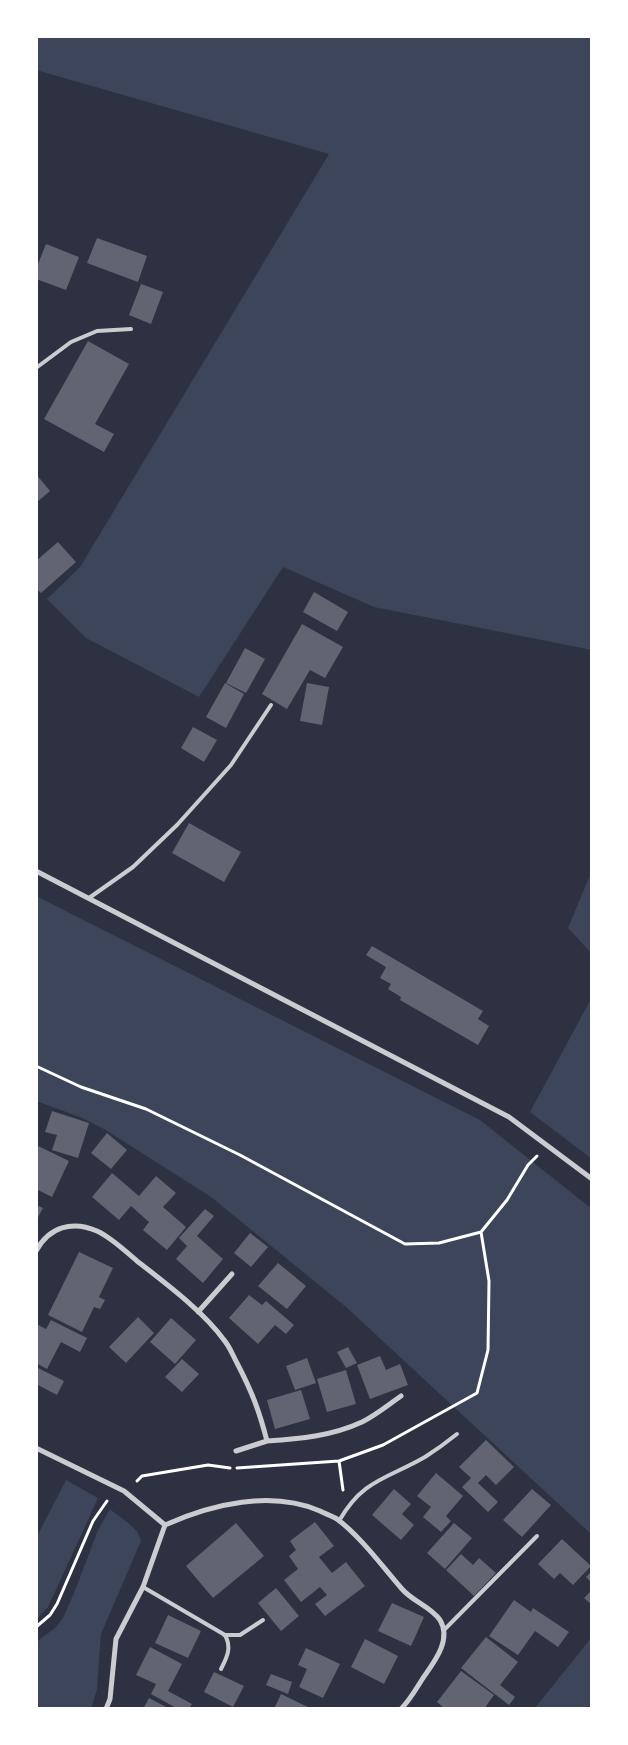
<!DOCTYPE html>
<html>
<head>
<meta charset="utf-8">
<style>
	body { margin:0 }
	#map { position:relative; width:628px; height:1745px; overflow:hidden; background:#2d3142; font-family:"Roboto Condensed",sans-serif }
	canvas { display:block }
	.frame { position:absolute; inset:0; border:38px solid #fff; pointer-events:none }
</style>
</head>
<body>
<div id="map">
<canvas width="628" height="1745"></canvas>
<div class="frame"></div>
</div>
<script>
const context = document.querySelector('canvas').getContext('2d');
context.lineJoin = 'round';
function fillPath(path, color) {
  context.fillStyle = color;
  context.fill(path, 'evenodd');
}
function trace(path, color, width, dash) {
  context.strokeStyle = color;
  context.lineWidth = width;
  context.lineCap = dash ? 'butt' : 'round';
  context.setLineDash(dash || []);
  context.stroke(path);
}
fillPath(new Path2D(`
	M36,36H592V650L374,607L283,567L199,697L86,638L47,599L80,567L329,154L36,70Z
	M592,870V954L568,928Z
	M36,896L480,1120L592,1209V1535L346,1307L211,1197L104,1129L80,1117L36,1101Z
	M592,997V1159L530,1112Z
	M66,1480L98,1498L56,1590L48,1607L36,1620V1538Z
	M110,1509C120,1518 139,1527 141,1541L101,1634L97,1689L91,1709H36V1642L55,1628L63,1618L74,1593L98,1530Z
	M592,1637V1709H534Z`), '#3c4559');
fillPath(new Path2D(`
	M97,238L147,256L138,282L87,263Z
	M46,244L79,257L66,290L36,279V269Z
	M141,284L163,292L151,324L129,315Z
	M88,341L129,364L95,424L114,434L104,452L44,419Z
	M36,474L50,491L36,503Z
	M58,542L76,562L41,593L36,588V561Z
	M314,592L348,612L337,631L303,612Z
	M302,624L343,647L325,678L310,670L287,709L262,694Z
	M245,648L265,659L246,693L226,683Z
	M225,683L244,694L226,728L206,717Z
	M307,683L329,687L322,725L300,721Z
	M193,727L217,740L204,762L181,748Z
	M189,823L241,852L224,882L172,853Z
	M372,946L483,1011L478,1019L489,1026L478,1045L400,1000L401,997L388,989L391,984L380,978L386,967L366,955Z
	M52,1111L89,1123L78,1158L52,1150L57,1135L45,1132Z
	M107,1133L127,1150L111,1169L91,1153Z
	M36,1145L69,1161L52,1197L36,1189Z
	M112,1173L139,1196L156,1176L176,1193L163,1207L186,1227L167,1250L143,1230L149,1222L131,1206L119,1220L92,1197Z
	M36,1205L43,1208L36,1221Z
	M205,1209L214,1216L197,1236L223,1259L203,1283L176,1259L187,1246L179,1238Z
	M250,1233L268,1247L251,1267L234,1253Z
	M79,1252L113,1268L99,1297L105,1300L100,1309L94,1307L82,1332L48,1315Z
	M278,1263L306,1286L287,1309L258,1286Z
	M249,1295L262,1305L266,1301L294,1325L286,1334L275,1325L258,1344L229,1318Z
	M138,1317L154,1333L126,1363L109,1347Z
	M171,1318L196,1340L175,1364L150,1342Z
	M51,1320L87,1338L80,1352L61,1342L47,1369L36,1363V1324L46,1329Z
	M348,1347L357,1363L346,1368L337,1352Z
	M380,1356L386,1370L400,1364L408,1385L370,1399L357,1365Z
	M307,1358L316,1383L295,1390L286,1366Z
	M182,1359L199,1374L182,1392L165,1377Z
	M36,1367L64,1381L57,1395L38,1385L36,1388Z
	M346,1370L356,1404L327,1412L317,1379Z
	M301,1390L310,1419L275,1429L267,1400Z
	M486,1440L514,1467L496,1485L486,1475L478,1483L498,1502L488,1512L462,1487L471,1478L459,1467Z
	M436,1473L463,1496L446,1516L451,1521L441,1532L423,1517L431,1507L417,1496Z
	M394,1489L411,1504L402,1514L414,1525L401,1540L372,1515Z
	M532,1489L551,1505L522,1537L503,1520Z
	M315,1522L334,1546L319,1557L332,1573L346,1562L365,1586L325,1616L315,1604L327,1595L320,1587L301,1602L284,1580L298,1569L289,1556L296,1550L290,1541Z
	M236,1523L264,1556L213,1598L186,1566Z
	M454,1523L472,1538L445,1569L427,1553Z
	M562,1539L591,1566L573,1585L560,1573L554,1579L538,1564Z
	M461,1554L473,1565L479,1558L496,1573L474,1596L446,1570Z
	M592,1571V1583L586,1577Z
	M276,1588L299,1616L281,1631L258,1603Z
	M592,1590V1605L584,1598Z
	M514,1600L531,1612L533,1608L569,1632L558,1647L535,1631L518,1655L489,1636Z
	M392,1603L424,1617L411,1646L378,1631Z
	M168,1615L201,1631L188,1658L155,1643Z
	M486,1637L518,1662L500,1685L515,1697L509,1705L461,1668Z
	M365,1639L398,1656L384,1684L351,1667Z
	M150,1647L182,1664L168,1691L192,1704L189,1709H178L151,1694L156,1684L136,1675Z
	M306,1648L340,1664L323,1698L299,1687L307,1669L298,1665Z
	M461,1671L494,1695L484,1709H445L437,1702Z
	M214,1672L244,1686L233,1707L204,1692Z
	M271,1674L292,1682L288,1694L266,1685Z
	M281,1694L312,1709H274Z
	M149,1698L170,1709H143Z`), '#626471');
trace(new Path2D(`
	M36,1066L81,1087L146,1109L240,1155L405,1244L439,1243L481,1232L507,1200L528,1165L537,1156
	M339,1461L343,1490
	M237,1468L339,1461L383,1445L477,1393L488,1350L489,1281L481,1232
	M137,1481L142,1476L208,1465L230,1468
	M36,1627L50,1615L57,1604L93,1521L107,1501`), '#fff', 3);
trace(new Path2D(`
	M36,368L71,342L97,331L131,329
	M89,898L133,867L177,825L231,765L271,705
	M339,1521C363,1479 387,1479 425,1457C436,1450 447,1442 457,1434
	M143,1587L225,1635C232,1648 227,1657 221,1669
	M444,1630L537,1536
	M224,1635H240L263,1620`), '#caccd0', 4);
trace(new Path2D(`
	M36,871L509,1117L592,1179
	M36,1251C49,1227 72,1220 97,1231C112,1238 125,1251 137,1261C165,1283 203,1311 224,1340C230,1347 233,1356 237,1363C252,1392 259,1410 267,1441C299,1439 332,1436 362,1422C376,1415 388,1405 401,1396
	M198,1312L232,1274
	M36,1448L124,1491L165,1525
	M236,1451L267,1441
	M106,1709L110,1699L116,1639L143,1587L165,1525C212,1504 271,1490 320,1511C326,1514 332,1516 337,1519C361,1537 382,1566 402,1589C412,1601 431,1607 440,1620C452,1640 434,1662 423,1678C416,1689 410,1700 401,1709`), '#caccd0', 5);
</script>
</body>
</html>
